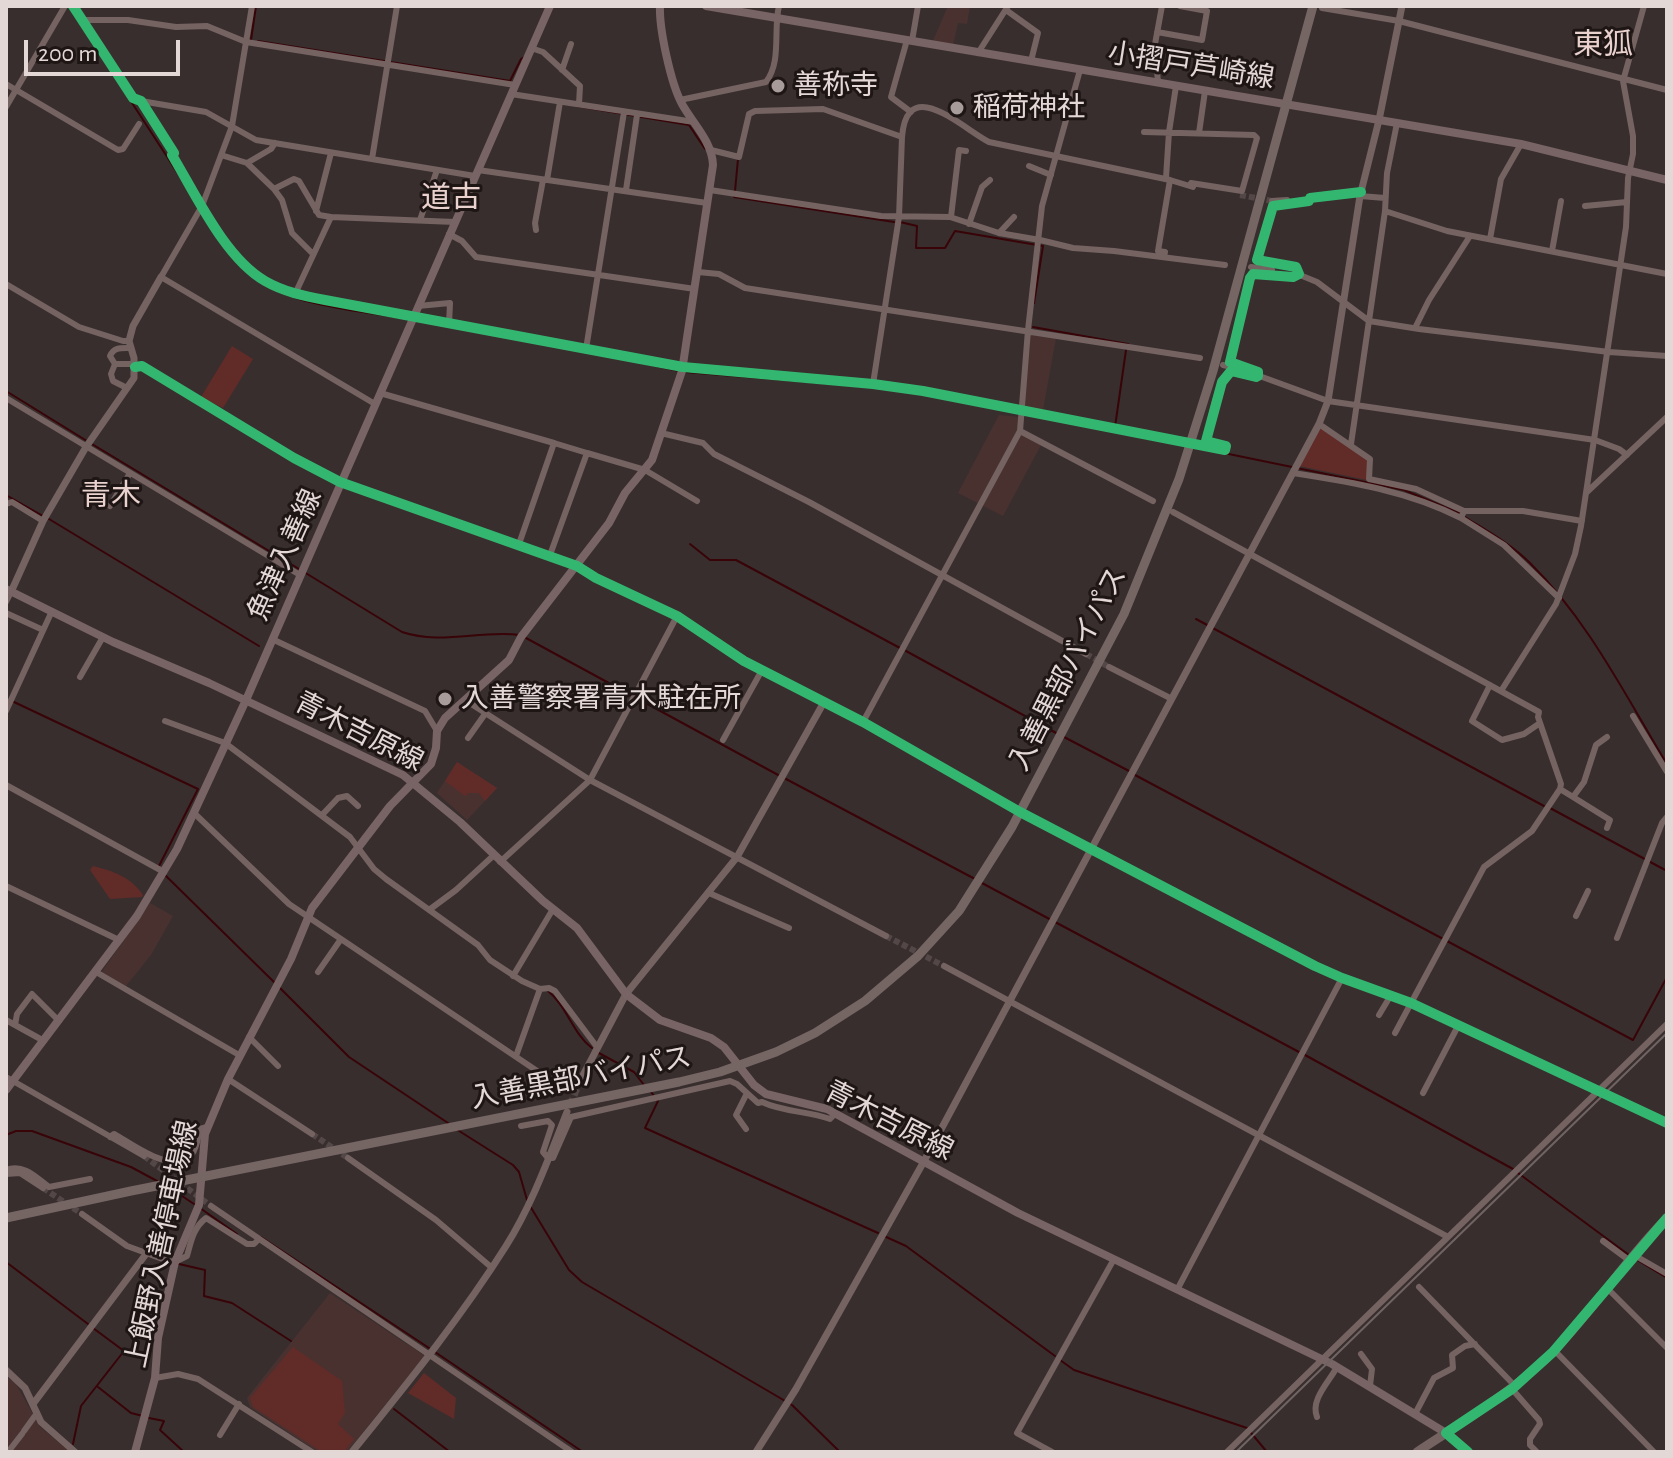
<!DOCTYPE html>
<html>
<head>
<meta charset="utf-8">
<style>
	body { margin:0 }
	#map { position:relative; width:1673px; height:1458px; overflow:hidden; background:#392e2e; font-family:"Alegreya Sans",sans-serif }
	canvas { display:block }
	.frame { position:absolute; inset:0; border:8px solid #e4d8d6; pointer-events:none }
	.scale { position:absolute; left:24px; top:40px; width:156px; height:36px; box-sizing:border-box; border:4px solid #e4d8d6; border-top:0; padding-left:10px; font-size:24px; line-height:28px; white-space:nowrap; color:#e4d8d6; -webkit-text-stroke:6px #1e1515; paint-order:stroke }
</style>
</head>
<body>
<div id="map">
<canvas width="1673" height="1458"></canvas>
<div class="frame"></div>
<div class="scale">200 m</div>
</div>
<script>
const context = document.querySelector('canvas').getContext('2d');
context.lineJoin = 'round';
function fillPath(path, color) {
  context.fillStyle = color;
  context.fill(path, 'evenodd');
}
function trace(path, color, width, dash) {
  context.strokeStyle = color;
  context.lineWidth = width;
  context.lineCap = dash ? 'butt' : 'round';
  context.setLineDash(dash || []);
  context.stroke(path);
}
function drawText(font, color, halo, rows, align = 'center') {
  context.font = font + ' "Alegreya Sans","Noto Sans JP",sans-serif';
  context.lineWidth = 6;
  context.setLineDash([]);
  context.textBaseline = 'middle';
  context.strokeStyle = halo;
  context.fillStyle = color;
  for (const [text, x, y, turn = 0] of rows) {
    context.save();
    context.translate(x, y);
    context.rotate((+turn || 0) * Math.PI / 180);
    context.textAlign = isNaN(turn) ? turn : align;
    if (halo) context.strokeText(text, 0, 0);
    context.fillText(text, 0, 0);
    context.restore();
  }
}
fillPath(new Path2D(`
	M948,6H970L967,24L958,23L953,45L932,43Z
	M1029,333L1056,338L1043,410L1024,407Z
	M999,415L1019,417L1018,431L1041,445L1003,516L958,493Z
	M457,762L497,788L467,820L437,793Z
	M150,903L173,916L151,955L126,986L101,973Z
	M330,1293L425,1356L347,1452H318L250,1407L247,1398Z
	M6,1376L16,1384L40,1427L70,1452H6Z`), '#493130');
fillPath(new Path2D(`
	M232,346L253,359L223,408L201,397Z
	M1321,427L1369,460L1367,480L1299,466Z
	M457,762L497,788L485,801L479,793H468L465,796L445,781Z
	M93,866C113,871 131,877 143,895L142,897L110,899L90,870Z
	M293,1347L342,1381L345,1413L338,1424L354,1439L344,1452H322L253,1407L250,1398Z
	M424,1373L456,1398L454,1419L408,1393Z`), '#612b28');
trace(new Path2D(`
	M69,6L188,189
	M251,40L256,6
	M258,41L510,81L521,59L525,57
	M576,106L689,125L705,149
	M735,191L738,159
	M734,197L894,222
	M900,222L917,226L916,248H945L955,231L1043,246L1034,303
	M236,261C274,307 353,309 408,319
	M414,320L605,355
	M1033,327L1128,344
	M619,358L679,371
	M685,372L858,386
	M6,391L87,441
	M905,391L997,409
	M1115,427L1126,350
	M1144,438L1161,441
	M1172,443L1185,445
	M92,444L299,569
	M1191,446L1205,449
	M1219,452L1404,490L1459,513
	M6,495L43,516
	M1465,517C1487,531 1511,544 1530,563C1588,620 1625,695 1667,764
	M49,519L259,646
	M690,544L710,560H736L900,648
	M304,572L402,632C441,645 480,630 520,635
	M1196,619L1544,806
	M526,638L780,776
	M906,651L1058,734
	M14,702L198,789L159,866
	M1064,737L1129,771
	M1135,775L1633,1040L1667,977
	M786,779L975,879
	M1550,808L1667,871
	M165,875L275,983
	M980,882L1299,1052
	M279,987L349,1057L448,1123
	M548,991C567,1006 573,1034 592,1048
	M597,1052L634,1072L644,1085
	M1305,1055L1513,1169
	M651,1092L658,1101L645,1128L878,1233
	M456,1129L513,1165L519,1172L527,1200
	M6,1135L16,1131H32L131,1167L157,1181
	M1518,1173L1629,1255
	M170,1188L194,1204
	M530,1206L569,1270L582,1282L792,1405L840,1452
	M200,1208L237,1234
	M884,1236L906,1246L1055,1356
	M261,1237L429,1348
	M1634,1258L1667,1278
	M6,1262L88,1324
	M179,1264L205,1270L204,1296L232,1303L291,1341
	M435,1352L583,1452
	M1060,1360L1074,1370L1247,1428L1267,1452
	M98,1387L131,1413L143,1416
	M394,1409L450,1452
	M149,1418L164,1421L160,1430L184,1452
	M73,1444L81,1406L124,1351L93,1328`), '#380408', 2);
trace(new Path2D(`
	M1240,195L1272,201
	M1171,440L1204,446
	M1086,654L1109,667
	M886,936L944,966
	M312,1134L348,1158
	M144,1156L211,1206
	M43,1188L82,1214`), '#534847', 6, [6, 3]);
trace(new Path2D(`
	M570,1105L580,1081`), '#534847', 7, [7, 3.5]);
trace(new Path2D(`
	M73,6L133,98L141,101L174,153L172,155C196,195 225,258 265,281C284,292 304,296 325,300L683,367L873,384L923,391L1171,440
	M252,6L232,126L202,206L161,277L375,404
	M1322,8L1399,21L1667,90
	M1006,10L1038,33L1031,61
	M82,20H128L176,27L207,26L246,42L515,85
	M1157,32L1202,40L1207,11L1180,6
	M907,40L891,97L911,112
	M912,41L918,6
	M531,48L543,52L580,86L579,104
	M978,53L1008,6
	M562,70L571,44
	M1158,83L1155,44L1162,6
	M6,84L118,150L123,149L139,124
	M511,94L694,122
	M680,100L766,82C782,61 773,30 779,6
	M141,101L206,112L256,140L475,176
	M6,107L65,6
	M1144,132L1254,135L1257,138L1242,191L1191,183L1190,186
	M1199,133L1205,91
	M275,143L271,149L247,163L274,189L294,179L299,181L319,215L331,217L295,294
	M711,150L739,157L749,114L755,111L823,109L902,137C907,74 962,128 989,142L1170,180
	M221,155L247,163
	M372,159L397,6
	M1029,166L1051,175
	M478,170L707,203
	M1166,178L1169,132L1176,86
	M547,180L560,102
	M274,189L282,200L292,233L312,253
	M626,190L637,115
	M710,190L881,216L950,217L999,233L1040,240L1073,248L1114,251L1225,265
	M1360,196L1385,198
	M1272,201L1287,200
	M1585,206L1627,202
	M316,211L331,153
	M1385,211L1447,231L1667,274
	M331,217L455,222
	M951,217L959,150L966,151
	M420,220L437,170
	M969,224L982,187L990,180
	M536,230L535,223L543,180
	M999,233L1014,217
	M449,234L462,241L476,257L695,289
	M1490,239L1501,179L1521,144
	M1552,251L1561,201
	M1164,257L1165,252L1158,251L1170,180L1193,187
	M1251,267L1272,270
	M698,272L719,274L745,288L1200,358
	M1295,273L1317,282L1369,321L1419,329L1609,352L1667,356
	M6,284L79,327L123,341H129
	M418,306L450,303L449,324
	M1415,328L1429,300L1470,236
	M586,349L624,112
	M115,364L110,356C114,347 121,348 130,348
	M1223,365L1236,368
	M135,367L142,366L294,458L340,482L577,566L596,578L677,616L744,661L863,722L1020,812L1315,966L1342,978L1411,1003L1667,1123
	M1254,374L1328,401L1595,440L1619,449L1627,455
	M873,384L899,217L902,137
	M127,388L113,381L111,374L115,364H134
	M380,393L554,443
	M6,398L300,575
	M1020,431L1153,501
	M661,433L703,443L714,454L809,502L1086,654
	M1351,444L1385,211L1387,173L1397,123
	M1204,446L1225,450L1226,446L1206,441C1211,420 1215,385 1231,371L1256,377L1258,376V372L1230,362L1250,278L1253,274L1293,277L1299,274L1296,267L1257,260L1273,206L1309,201L1310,198L1361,192
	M1293,473C1351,482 1408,491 1461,518L1464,511L1416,489L1369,479L1370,459L1319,424
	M1587,492L1667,417
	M6,504L12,502L43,521
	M110,506L130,473
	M1464,511H1523L1582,521
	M1173,512L1539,712L1538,717L1561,784L1560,789L1532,831L1484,867L1395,1033
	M1461,518L1504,545L1559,598
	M519,544L554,443L587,453
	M550,555L587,453L645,470L697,501
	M6,602L11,592
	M6,613L43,630
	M272,639L425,711L437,731
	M1109,667L1170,698
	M80,677L103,637
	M1490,685L1472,721L1502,740L1524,734L1540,723
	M1501,691L1556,604L1575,554L1581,526L1626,227L1628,178L1633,154V136L1623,81L1644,6
	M465,700L590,780L886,936
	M6,711L52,611
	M1633,716L1667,772
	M165,721L225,743L350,837L374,869L386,879L478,945L490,960L522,981L540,989L516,1056
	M863,722L1020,431L1028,330L1042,206L1080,70
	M468,738L485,714
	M723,740L762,670
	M6,785L164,872
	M1560,789L1573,797L1584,782L1596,745L1607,737
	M1573,797L1610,820L1607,828
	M194,813L289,904L543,1075
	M322,815L338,798L347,796L358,806
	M500,862L590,780L677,616
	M6,886L119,940
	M709,893L789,928
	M429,910L456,890L493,856
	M1576,916L1588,891
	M1617,938L1662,823L1667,817
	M944,966L1448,1237
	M96,972L239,1055
	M318,972L341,939
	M513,976L553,909
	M540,989L549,988L555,991L597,1047
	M1379,1015L1391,995
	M6,1020L44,1041
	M15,1025L17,1014L32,994L59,1021
	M249,1037L278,1066
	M6,1077L144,1156
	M228,1079L312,1134
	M1423,1093L1458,1026
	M521,1126L548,1121L552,1125L543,1152L548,1158H553L571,1117L730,1081L737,1084L758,1103L762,1102C783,1112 808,1111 830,1119L835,1114
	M746,1129L736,1115L746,1095
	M110,1137L114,1134C134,1145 173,1176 192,1154C197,1148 198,1137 200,1129L207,1127
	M348,1158L436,1220L491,1267
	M6,1170C23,1163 36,1177 49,1187L90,1179
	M6,1174L20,1173L43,1188
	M211,1206L572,1452
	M82,1214L127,1246L168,1261L175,1262L187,1256C191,1242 193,1228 206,1218L247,1244H254L259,1239
	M1603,1241L1630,1261
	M1634,1255L1667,1274
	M1419,1287L1515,1386
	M1607,1288L1667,1348
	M1177,1290L1342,978
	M1554,1350L1654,1452
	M1361,1354L1372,1369L1370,1386
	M155,1378L178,1374L198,1379L312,1452
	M1512,1389L1539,1420L1540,1424L1530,1439V1445L1537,1452
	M1415,1414L1434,1378L1453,1368L1452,1355L1465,1346L1475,1344
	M1317,1417C1310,1400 1329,1382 1337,1367
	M24,1431L37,1413
	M220,1435L239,1404
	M8,1452L22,1434
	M1052,1452L1017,1433L1114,1259
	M1227,1452L1667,1024`), '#746361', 6);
trace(new Path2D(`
	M11,592L43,521L86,447L134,378V358L129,341L133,326L161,277
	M580,1081L626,994L737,857L824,702
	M6,1370L25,1388L41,1422L75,1452
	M33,1404L146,1254
	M352,1452C406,1385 460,1319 506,1246C532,1205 549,1157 567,1112
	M756,1452L796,1389L923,1163L1319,424L1328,401L1360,196L1379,120L1402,6`), '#746361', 7);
trace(new Path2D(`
	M706,6L1521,144L1667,180
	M6,589L113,642L209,683L403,775L460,822L543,901L577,928L626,994L660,1020L711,1038L724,1047L754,1085L766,1094L827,1109L1018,1213L1332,1364L1446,1433L1468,1452
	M6,1090L137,916L177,849L246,700L550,6
	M135,1452L155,1378L158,1338L175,1262L199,1205L205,1134L228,1079L291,959L312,908L390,806L431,764L436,748L437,731L445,718L509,660L521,637L609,523L625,493L652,460L682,371L713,165C712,141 693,124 682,104C671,84 659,29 660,6`), '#786464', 8);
trace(new Path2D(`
	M1417,1452C1464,1421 1511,1393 1551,1354C1593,1311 1625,1260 1667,1218`), '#746361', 9);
trace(new Path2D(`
	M6,1218L131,1191L679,1082L720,1072L776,1052L815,1033L865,1001L918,956L959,911L1012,827L1124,614L1179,479L1213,371L1313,6`), '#756664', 9);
trace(new Path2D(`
	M1236,1452L1667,1033`), '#706463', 2);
trace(new Path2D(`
	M73,6L133,98L141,101L174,153L172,155C196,195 225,258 265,281C284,292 304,296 325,300L683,367L873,384L923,391L1225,450L1226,446L1206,441L1222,382L1231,371L1256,377L1258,376V372L1230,362L1250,278L1253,274L1293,277L1299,274L1296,267L1257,260L1273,206L1309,201L1310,198L1361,192
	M135,367L142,366L294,458L340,482L577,566L596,578L677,616L744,661L863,722L1020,812L1315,966L1342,978L1411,1003L1667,1123
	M1468,1452L1446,1433L1512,1389L1553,1352L1667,1218`), '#33b770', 10);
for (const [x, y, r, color] of [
	[778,86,8,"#a89c9b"],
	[957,108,8,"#a89c9b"],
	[445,699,8,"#a89c9b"]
]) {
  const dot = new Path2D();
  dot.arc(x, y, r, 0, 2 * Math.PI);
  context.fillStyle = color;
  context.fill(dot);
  trace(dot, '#1e1515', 3);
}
drawText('28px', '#e4d8d6', '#1e1515', [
	["小摺戸芦崎線",1191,66,9],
	["魚津入善線",285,555,-66],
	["入善黒部バイパス",1068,669,-63],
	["青木吉原線",359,732,27],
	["入善黒部バイパス",581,1078,-11],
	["青木吉原線",889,1121,27],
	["上飯野入善停車場線",162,1244,-78]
]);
drawText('28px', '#e4d8d6', '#1e1515', [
	["善称寺",794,86],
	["稲荷神社",973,108],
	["入善警察署青木駐在所",461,699]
], 'left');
drawText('30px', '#e9d1ce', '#1e1515', [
	["東狐",1603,45],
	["道古",451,198],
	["青木",111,496]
]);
</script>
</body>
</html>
